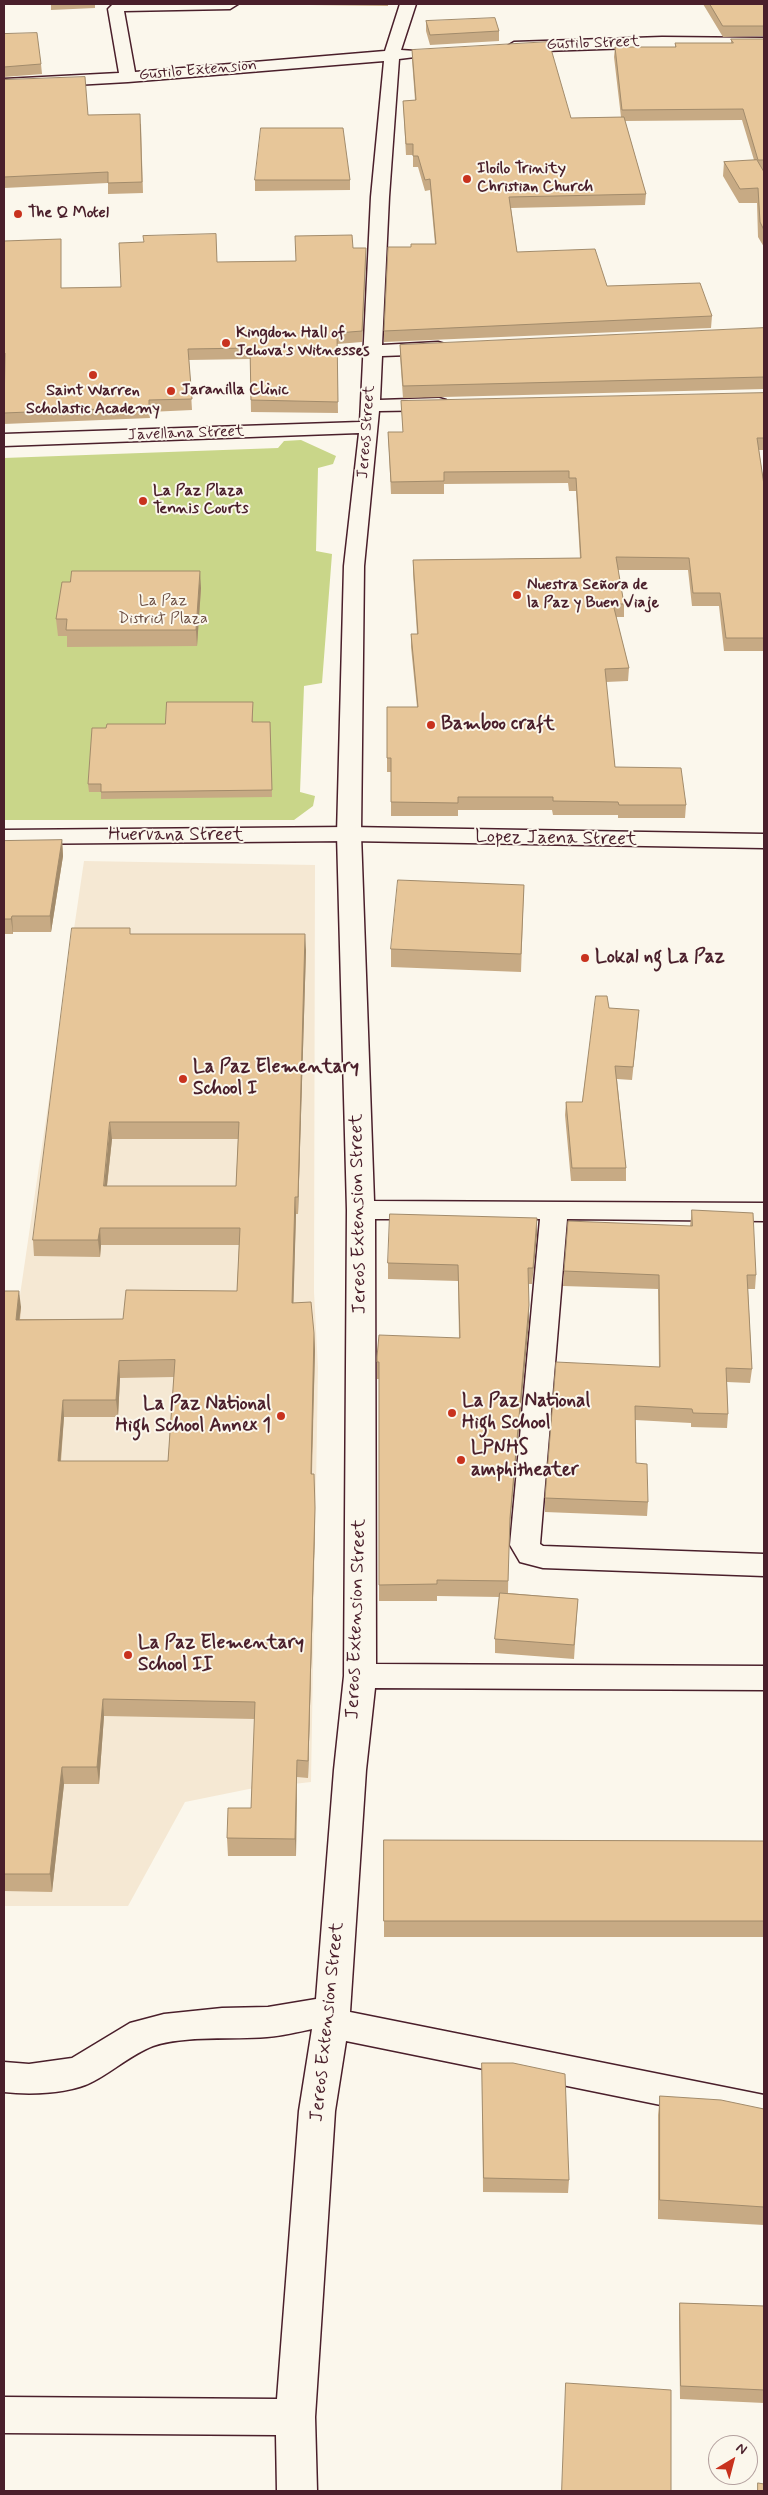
<!DOCTYPE html>
<html>
<head>
<meta charset="utf-8">
<style>
	body { margin:0 }
	#map { position:relative; width:768px; height:2495px; overflow:hidden; background:#fbf7ec; font-family:Mynerve,sans-serif }
	canvas { display:block }
	.frame { position:absolute; inset:0; border:5px solid #4a1f2b; pointer-events:none }
	.north { position:absolute; left:708px; top:2435px; width:50px; height:50px; box-sizing:border-box; background:#fbf7ec; border:1px solid #b4a19f; border-radius:50%; rotate:37deg; font-size:14px; font-weight:700; line-height:20px; text-align:center; color:#4a1f2b }
	.north::after { content:''; display:block; margin:auto; width:18px; height:22px; background:#c8321e; clip-path:polygon(50% 0,100% 100%,50% 72%,0 100%) }
</style>
</head>
<body>
<div id="map">
<canvas width="768" height="2495"></canvas>
<div class="frame"></div>
<div class="north">N</div>
</div>
<script>
const context = document.querySelector('canvas').getContext('2d');
context.lineJoin = 'round';
function fillPath(path, color) {
  context.fillStyle = color;
  context.fill(path, 'evenodd');
}
function trace(path, color, width, dash) {
  context.strokeStyle = color;
  context.lineWidth = width;
  context.lineCap = dash ? 'butt' : 'round';
  context.setLineDash(dash || []);
  context.stroke(path);
}
function drawText(font, color, halo, rows, align = 'center') {
  context.font = font + ' Mynerve,sans-serif';
  context.lineWidth = 4;
  context.setLineDash([]);
  context.textBaseline = 'middle';
  context.strokeStyle = halo;
  context.fillStyle = color;
  for (const [text, x, y, turn = 0] of rows) {
    context.save();
    context.translate(x, y);
    context.rotate((+turn || 0) * Math.PI / 180);
    context.textAlign = isNaN(turn) ? turn : align;
    if (halo) context.strokeText(text, 0, 0);
    context.fillText(text, 0, 0);
    context.restore();
  }
}
fillPath(new Path2D(`
	M84,861L315,865L314,1292L318,1368L311,1782L249,1789L185,1802L128,1906H4V1294L20,1295Z`), '#f5e8d3');
fillPath(new Path2D(`
	M301,440L336,456L333,464L318,468L316,551L332,554L322,683L304,686L300,792L315,796L313,806L294,820H4V458L278,448L284,441Z`), '#c9d689');
const minor = new Path2D(`
	M113,4H238L230,9L124,11L135,72L385,51L400,4H416L401,50L415,51L417,54L415,57L399,59L389,197L382,345L438,342L445,344L447,348L445,352L438,354L382,356L380,400L439,398L446,400L449,404L446,408L439,410L379,411L364,566L361,834L374,1201L764,1203V1221L567,1219L540,1544L543,1546L764,1554V1576L543,1568L520,1562L510,1545L540,1219H375L376,1664L764,1666V1690L375,1688L366,1770L350,2012L764,2095V2126L346,2041L335,2111L315,2417L317,2491H277L276,2435L4,2433V2397L277,2399L299,2111L312,2029C298,2032 282,2036 267,2037C233,2040 186,2035 153,2046C132,2054 113,2071 94,2081C71,2094 29,2095 4,2092V2062L29,2064L72,2058L130,2023L164,2014L222,2008L268,2007L316,1999L334,1770L344,1676L347,1210L337,834L344,566L359,433L4,446V434L360,422L371,197L384,61L128,82L4,89V79L119,73L108,9Z
	M662,37L764,38V48L662,47L514,52L506,47L514,42Z`);
const major = new Path2D(`
	M349,827L764,834V848L349,841L4,844V830Z`);
trace(minor, '#4a1f2b', 3);
trace(major, '#4a1f2b', 3);
fillPath(minor, '#fbf7ec');
fillPath(major, '#fbf7ec');
fillPath(new Path2D(`
	M51,4H111L109,5H95V8L51,10Z
	M230,4H388V6Z
	M703,4H764V39V36L723,37Z
	M426,21L499,31V41L430,45L426,31Z
	M4,34L41,64L42,74L4,77V79Z
	M731,39H764V171H763L764,172V247L758,237L757,203H739L723,176L724,162L754,160L742,120L625,121L646,194L645,205L511,208L517,252L607,286L712,316L711,328L384,342V331L411,247L435,244L430,190L425,191L418,167H413V155H406L403,101L415,100L412,60V50L571,118L621,117L614,57L615,47H675V43H731Z
	M4,80L88,115L141,124L143,193L108,194V183L4,188Z
	M255,180H350V190L255,191Z
	M4,241L61,250V288L121,287L217,262L296,261L353,248H366L362,342L337,344L338,413L251,412L250,359L189,360L192,410L149,412L150,418L4,424Z
	M764,328V389L403,398L400,357V345Z
	M764,393V450H759L764,485V651H724L719,606H692L688,570H618L624,604V617H616L629,668L628,681L606,682L615,767L686,805L685,818H618V815H553L552,810H458V816H391V772H387V707H417L411,647V634H417L413,573V560L580,558L576,491H569L568,483L444,484V494H391L388,432H403L401,401Z
	M201,588L197,646L67,647V636H58L56,619Z
	M253,702V722H270L272,797L101,799V792H89L88,784L106,728L165,724Z
	M62,840L63,856L51,932H13V934H4V841Z
	M524,885L521,972L391,967V949Z
	M131,934L306,950L298,1214H296L293,1303L314,1333L315,1350L312,1474L315,1525L308,1778L297,1777L296,1856H228L227,1838L251,1808L255,1719L104,1716L99,1784H64L52,1892L4,1891V1291L21,1307L20,1319H123L237,1291L239,1245H101L100,1257L34,1256L33,1240ZM112,1139H238L236,1186H107ZM174,1377L168,1461H61L64,1417H118L120,1378Z
	M609,1008L638,1023L632,1080L617,1079L626,1168V1181H571L565,1115L566,1102H582Z
	M692,1210L756,1275L755,1289H748L752,1369L750,1383L727,1382L728,1414L727,1428L691,1427V1423L635,1420L636,1463L648,1502L647,1516L545,1512V1498L659,1367L658,1289L563,1286L564,1271L690,1226Z
	M537,1234L532,1284H528L529,1321L509,1531L508,1593L578,1599L574,1659L495,1653V1639L499,1597L437,1596V1601H379V1379H377V1357L459,1338L458,1281L388,1279V1263Z
	M384,1840L764,1841V1937H384Z
	M482,2063L569,2180L568,2193L483,2192Z
	M660,2096L764,2109V2225L658,2219V2115Z
	M680,2303L764,2306V2403L680,2399L679,2316Z
	M566,2383L671,2491H562Z`), '#c7aa84');
fillPath(new Path2D(`
	M366,248V259L362,342V331Z
	M200,571L201,588L197,646L196,630Z
	M62,840L63,856L51,932L50,916Z
	M12,916L13,932V934L11,919Z
	M305,934L306,950L298,1214V1197Z
	M110,1122L112,1139L105,1203L104,1186Z
	M295,1197L296,1214L293,1320L292,1303Z
	M537,1218V1234L532,1284L533,1268Z
	M100,1228L101,1245L100,1257L98,1240Z
	M19,1291L21,1307L17,1336L16,1320Z
	M529,1305V1321L509,1535L510,1518Z
	M314,1333L315,1350L311,1491V1474Z
	M119,1361L120,1378L118,1417L116,1400Z
	M63,1400L64,1417L59,1478L58,1461Z
	M315,1508V1525L308,1778V1761Z
	M103,1699L104,1716L99,1784L97,1767Z
	M297,1760V1777L296,1856L295,1839Z
	M62,1767L64,1784L52,1892L50,1874Z`), '#a28b6b');
const building = new Path2D(`
	M710,4H764V26H723Z
	M495,18L499,31L430,35L426,21Z
	M37,33L41,64L4,67V34Z
	M731,39H764V160H758L743,109L622,110L615,47H676L675,43H733Z
	M549,42L571,118L624,117L646,194L509,197L517,252L595,249L607,286L700,283L712,316L384,331L388,247H411V244H436L430,179L425,180L418,156H413V144H406L403,101L416,100L412,50Z
	M85,77L88,115L140,114L142,182L108,183V172L4,177V80Z
	M261,128H343L350,180H255Z
	M757,160L764,172V230L760,222L758,188L740,189L724,162Z
	M216,234L217,262L296,261L295,236L352,235L353,248H366L362,331L337,333L338,402L251,400L250,348L188,349L192,399L149,400V407L4,413L5,353H4V241L61,239V288L121,287L119,243L144,242L143,236Z
	M764,328V377L403,386L400,345Z
	M764,393V438H757L764,485V638H726L720,593H693L689,558L616,557L624,604H613L629,668L605,669L615,767L681,768L686,805H619L618,802L553,801V797H458V803L391,802V758H387V707H418L411,634H418L413,560L581,558L576,478H569V471L444,472V481L391,482L388,432H403L401,401Z
	M72,571H200L196,630H66L67,619H56L62,582H70Z
	M167,702H253L252,722H270L272,790L101,792V784H88L92,728H106L107,724H165Z
	M62,840L50,916H12L11,919H4V841Z
	M398,880L524,885L521,954L391,949Z
	M72,928H130V934H305L298,1197H295L292,1303L311,1302L314,1333L311,1474H314L315,1508L308,1761L297,1760L295,1839L227,1838L228,1808H251L255,1702L103,1699L97,1767H62L50,1874H4V1291H19L16,1320L123,1319L126,1290L237,1291L240,1228H100L98,1240H33ZM110,1122H239L236,1186H104ZM175,1360L168,1461H58L63,1400H116L119,1361Z
	M596,996H607L609,1008L639,1010L633,1067L615,1066L626,1168H572L566,1102H582Z
	M692,1210L753,1213L756,1275H747L752,1369L726,1368L728,1414L693,1413L692,1409L635,1406L636,1463L647,1464L648,1502L545,1498L556,1362L660,1367L659,1275L564,1271L568,1221L692,1226Z
	M390,1214L537,1218L533,1268H528L529,1305L510,1518L508,1581L437,1580V1584L379,1585V1362H377V1357L379,1335L460,1338L458,1265L388,1263Z
	M500,1593L578,1599L574,1645L495,1639Z
	M384,1840L764,1841V1921H384Z
	M482,2063H513L565,2074L569,2180L484,2178Z
	M660,2096L721,2100L764,2109V2207L660,2200Z
	M680,2303L764,2306V2390L681,2386Z
	M566,2383L671,2390V2491H562Z
	M758,2483L764,2484V2491H758Z`);
fillPath(building, '#e7c699');
trace(building, '#a28b6b', 1);
for (const [x, y, r, color] of [
	[467,179,5,"#c8321e"],
	[18,214,5,"#c8321e"],
	[226,343,5,"#c8321e"],
	[93,375,5,"#c8321e"],
	[171,391,5,"#c8321e"],
	[143,501,5,"#c8321e"],
	[517,595,5,"#c8321e"],
	[431,725,5,"#c8321e"],
	[585,958,5,"#c8321e"],
	[183,1079,5,"#c8321e"],
	[452,1413,5,"#c8321e"],
	[281,1416,5,"#c8321e"],
	[461,1460,5,"#c8321e"],
	[128,1655,5,"#c8321e"]
]) {
  const dot = new Path2D();
  dot.arc(x, y, r, 0, 2 * Math.PI);
  context.fillStyle = color;
  context.fill(dot);
  trace(dot, '#fbf7ec', 2);
}
drawText('16px', '#4a1f2b', '#fbf7ec', [
	["Gustilo Street",593,44,-2],
	["Gustilo Extension",198,71,-5],
	["Jereos Street",367,432,-86],
	["Javellana Street",186,434,-2]
]);
drawText('bold 16px', '#4a1f2b', '#fbf7ec', [
	["Iloilo Trinity",477,170],
	["Christian Church",477,188],
	["The Q Motel",28,214],
	["Kingdom Hall of",236,334],
	["Jehova's Witnesses",236,352],
	["Jaranilla Clinic",181,391],
	["Saint Warren",93,392,"center"],
	["Scholastic Academy",93,410,"center"],
	["La Paz Plaza",153,492],
	["Tennis Courts",153,510],
	["Nuestra Señora de",527,586],
	["la Paz y Buen Viaje",527,604]
], 'left');
drawText('16px', '#6a4d42', '#fbf7ec', [
	["La Paz",163,602],
	["District Plaza",163,620]
]);
drawText('bold 19px', '#4a1f2b', '#fbf7ec', [
	["Bamboo craft",441,725],
	["Lokal ng La Paz",595,958],
	["La Paz Elementary",193,1068],
	["School I",193,1090],
	["La Paz National",462,1402],
	["High School",462,1424],
	["La Paz National",271,1405,"right"],
	["High School Annex 1",271,1427,"right"],
	["LPNHS",471,1449],
	["amphitheater",471,1471],
	["La Paz Elementary",138,1644],
	["School II",138,1666]
], 'left');
drawText('19px', '#4a1f2b', '#fbf7ec', [
	["Huervana Street",176,836],
	["Lopez Jaena Street",556,839,1],
	["Jereos Extension Street",359,1214,-91],
	["Jereos Extension Street",357,1619,-88],
	["Jereos Extension Street",328,2022,-84]
]);
</script>
</body>
</html>
